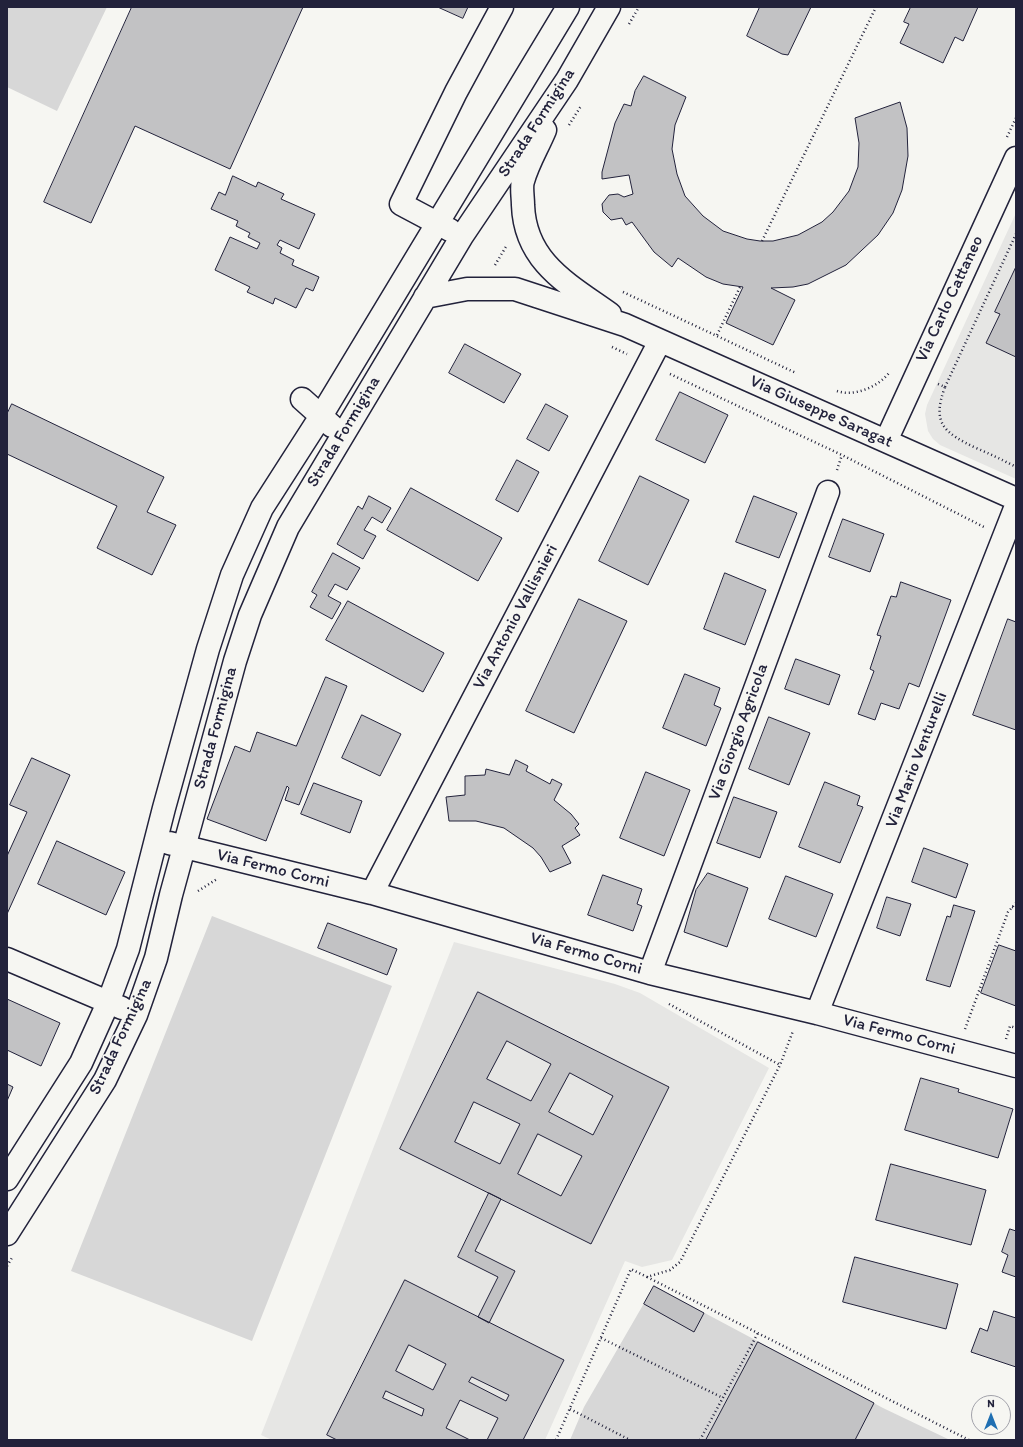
<!DOCTYPE html>
<html>
<head>
<meta charset="utf-8">
<style>
	body { margin:0 }
	#map { position:relative; width:1023px; height:1447px; overflow:hidden; background:#f6f6f2; font-family:Itim,sans-serif }
	canvas { display:block }
	.frame { position:absolute; inset:0; border:8px solid #22223b; pointer-events:none }
	.north { position:absolute; left:971px; top:1395px; width:40px; height:40px; box-sizing:border-box; background:#f6f6f2; border:1px solid #a1a1a9; border-radius:50%; rotate:0deg; font-size:11px; font-weight:700; line-height:16px; text-align:center; color:#22223b }
	.north::after { content:''; display:block; margin:auto; width:14px; height:18px; background:#1f6fb2; clip-path:polygon(50% 0,100% 100%,50% 72%,0 100%) }
</style>
</head>
<body>
<div id="map">
<canvas width="1023" height="1447"></canvas>
<div class="frame"></div>
<div class="north">N</div>
</div>
<script>
const context = document.querySelector('canvas').getContext('2d');
context.lineJoin = 'round';
function fillPath(path, color) {
  context.fillStyle = color;
  context.fill(path, 'evenodd');
}
function trace(path, color, width, dash) {
  context.strokeStyle = color;
  context.lineWidth = width;
  context.lineCap = dash ? 'butt' : 'round';
  context.setLineDash(dash || []);
  context.stroke(path);
}
function drawText(font, color, halo, rows, align = 'center') {
  context.font = font + ' Itim,sans-serif';
  context.lineWidth = 3.5;
  context.setLineDash([]);
  context.textBaseline = 'middle';
  context.strokeStyle = halo;
  context.fillStyle = color;
  for (const [text, x, y, turn = 0] of rows) {
    context.save();
    context.translate(x, y);
    context.rotate((+turn || 0) * Math.PI / 180);
    context.textAlign = isNaN(turn) ? turn : align;
    if (halo) context.strokeText(text, 0, 0);
    context.fillText(text, 0, 0);
    context.restore();
  }
}
fillPath(new Path2D(`
	M1016,213V479L940,445L933,439L928,431L925,414L927,405Z
	M454,942L615,984L640,993L769,1068L672,1260L642,1267L625,1261L545,1440H272L261,1435Z`), '#e6e6e4');
fillPath(new Path2D(`
	M7,7H107L57,111L7,87Z
	M212,916L392,986L252,1341L71,1271Z
	M654,1286L883,1408L950,1440H570L584,1407Z`), '#d7d7d7');
const building = new Path2D(`
	M132,7H303L230,169L135,126L91,223L44,202Z
	M438,7H468L463,18Z
	M760,7H811L788,55L782,54L747,36Z
	M911,7H978L963,41L955,37L943,63L900,43L909,24L904,22Z
	M644,76L686,97L675,125L672,149L677,174L685,196L703,216L723,231L747,239L760,241H773L798,235L822,222L833,212L849,191L858,167L859,143L855,118L900,102L907,128L908,156L902,190L893,213L878,235L846,265L808,284L793,287L771,288L795,300L773,345L726,323L743,287L723,284L706,277L678,258L672,267L654,252L632,222L626,225L622,218L611,220L603,212L602,204L609,195L618,194L624,197L633,194L629,175L602,179V172L615,123L624,104L631,106L635,91Z
	M233,176L256,187L258,182L284,194L281,199L315,214L299,249L280,240L277,245L282,248L280,253L294,260L292,265L319,277L313,291L306,288L296,308L275,298L273,304L247,292L250,287L215,270L230,237L257,249L260,243L248,237L250,233L236,226L238,221L211,209L219,192L225,195Z
	M1016,267V357L986,343L1000,314L995,312Z
	M465,344L521,374L504,403L449,373Z
	M680,392L728,415L705,463L656,440Z
	M12,404L164,477L147,512L176,525L152,575L97,548L117,506L7,454V414Z
	M546,404L568,416L549,451L527,439Z
	M517,460L539,472L518,512L496,500Z
	M640,476L689,500L648,585L599,561Z
	M411,488L502,538L478,581L387,530Z
	M369,496L391,508L382,523L372,517L364,530L376,536L363,559L337,544L358,506L362,509Z
	M754,496L797,513L779,558L736,542Z
	M843,519L884,534L870,572L829,557Z
	M333,553L360,568L347,590L335,584L328,596L341,603L332,619L310,607L317,595L312,592Z
	M725,573L766,590L745,645L704,629Z
	M901,582L951,600L919,687L909,683L899,709L881,703L875,720L858,714L874,671L870,669L881,636L877,635L891,596L896,597Z
	M579,599L627,621L574,733L526,711Z
	M348,601L444,653L423,692L326,640Z
	M1008,619L1016,622V730L973,715Z
	M796,659L840,675L829,705L785,689Z
	M685,674L720,688L714,705L721,708L706,746L663,728Z
	M326,677L347,686L299,805L285,800L289,788L287,786L266,841L207,819L235,746L250,752L257,732L296,746Z
	M362,715L401,734L380,776L342,758Z
	M769,717L810,733L789,785L749,769Z
	M32,758L70,775L7,914V856L27,812L10,805Z
	M516,760L528,766L526,771L550,784L552,779L562,784L554,800L571,814L579,824L575,828L580,835L562,846L571,863L550,872L541,857L533,848L504,828L476,821H449L446,797L465,795V776L485,775L486,769L509,775Z
	M646,772L690,790L664,856L620,838Z
	M825,782L860,796L857,805L863,807L840,863L799,847Z
	M314,783L362,801L350,833L301,814Z
	M734,797L777,812L760,858L717,843Z
	M57,841L125,872L106,915L38,884Z
	M924,848L968,864L956,898L912,882Z
	M708,873L748,888L727,947L684,932L696,890Z
	M603,875L642,889L637,904L642,906L633,931L588,915Z
	M786,876L833,894L816,937L769,919Z
	M887,897L911,904L900,936L877,928Z
	M954,905L975,911L950,987L926,980L947,916L950,917Z
	M328,923L397,949L387,975L318,948Z
	M999,945L1016,951V1006L981,993Z
	M478,992L669,1087L591,1244L400,1149ZM507,1041L551,1064L531,1101L487,1079ZM570,1073L613,1096L593,1135L549,1112ZM474,1102L520,1124L500,1164L455,1142ZM538,1134L582,1156L561,1196L518,1174Z
	M7,999L60,1023L41,1066L7,1050Z
	M921,1078L959,1089L958,1092L1013,1109L998,1158L905,1130Z
	M7,1084L13,1087L7,1101Z
	M891,1164L986,1190L971,1245L876,1220Z
	M489,1193L501,1199L475,1251L515,1271L489,1323L478,1317L498,1277L458,1257Z
	M1010,1229L1016,1231V1277L1002,1272L1008,1255L1002,1252Z
	M855,1257L958,1284L946,1329L843,1302Z
	M405,1280L564,1360L523,1440H487L498,1418L460,1400L446,1428L470,1440H337L327,1435ZM409,1345L446,1364L433,1390L396,1371ZM472,1377L509,1395L506,1401L469,1382ZM386,1391L424,1409L422,1416L383,1398Z
	M654,1286L704,1313L694,1332L644,1304Z
	M994,1311L1016,1318V1367L971,1352L980,1328L987,1331Z
	M758,1342L874,1403L855,1440H706Z`);
fillPath(building, '#c2c2c4');
trace(building, '#22223b', 1);
const minor = new Path2D(`
	M545,130C538,147 528,163 523,181C521,187 523,197 523,205C525,262 568,284 610,314
	M450,230L401,204L456,92L502,7
	M425,297L467,289H515L625,325L1016,499
	M302,399L332,426
	M886,441L1016,158
	M169,843L372,893L650,973L817,1013L1016,1066
	M372,893L660,341
	M7,959L122,1008
	M650,973L828,492
	M817,1013L1016,506
	M7,1179L81,1063L108,1003L128,949L164,808L208,649L232,575L262,508L321,416L568,7
	M7,1234L105,1080L136,1015L156,958L171,895L235,661L250,615L288,527L462,236L567,80L609,7`);
trace(minor, '#22223b', 25);
trace(new Path2D(`
	M629,24L639,7
	M569,125L581,106
	M1007,137L1016,118
	M762,241L876,7
	M495,265L507,245
	M623,292L796,373
	M717,335L740,287
	M612,347L627,354
	M670,374L842,455L984,527
	M938,384L945,387C931,424 945,433 976,448C990,454 1003,460 1016,467
	M945,387L1016,234
	M837,391C854,397 878,387 889,373
	M837,470L842,455
	M198,891L217,879
	M1012,907L1016,908
	M669,1004L780,1065
	M965,1029L1008,912L1016,903
	M1006,1039L1010,1026L1016,1028
	M7,1266L13,1256
	M647,1277L969,1440
	M601,1338L723,1398
	M570,1409L630,1440
	M556,1440L631,1269L647,1277L670,1270L680,1262L780,1065L793,1031
	M700,1440L758,1333`), '#22223b', 2.5, [1, 3]);
trace(minor, '#f6f6f2', 22);
drawText('17px', '#22223b', '#f6f6f2', [
	["Strada Formigina",537,123,-57],
	["Via Carlo Cattaneo",950,299,-65],
	["Via Giuseppe Saragat",821,412,24],
	["Strada Formigina",344,432,-59],
	["Via Antonio Vallisnieri",516,617,-62],
	["Strada Formigina",216,728,-75],
	["Via Giorgio Agricola",739,732,-70],
	["Via Mario Venturelli",917,760,-69],
	["Via Fermo Corni",273,869,14],
	["Via Fermo Corni",586,954,16],
	["Via Fermo Corni",899,1035,15],
	["Strada Formigina",121,1037,-65]
]);
</script>
</body>
</html>
